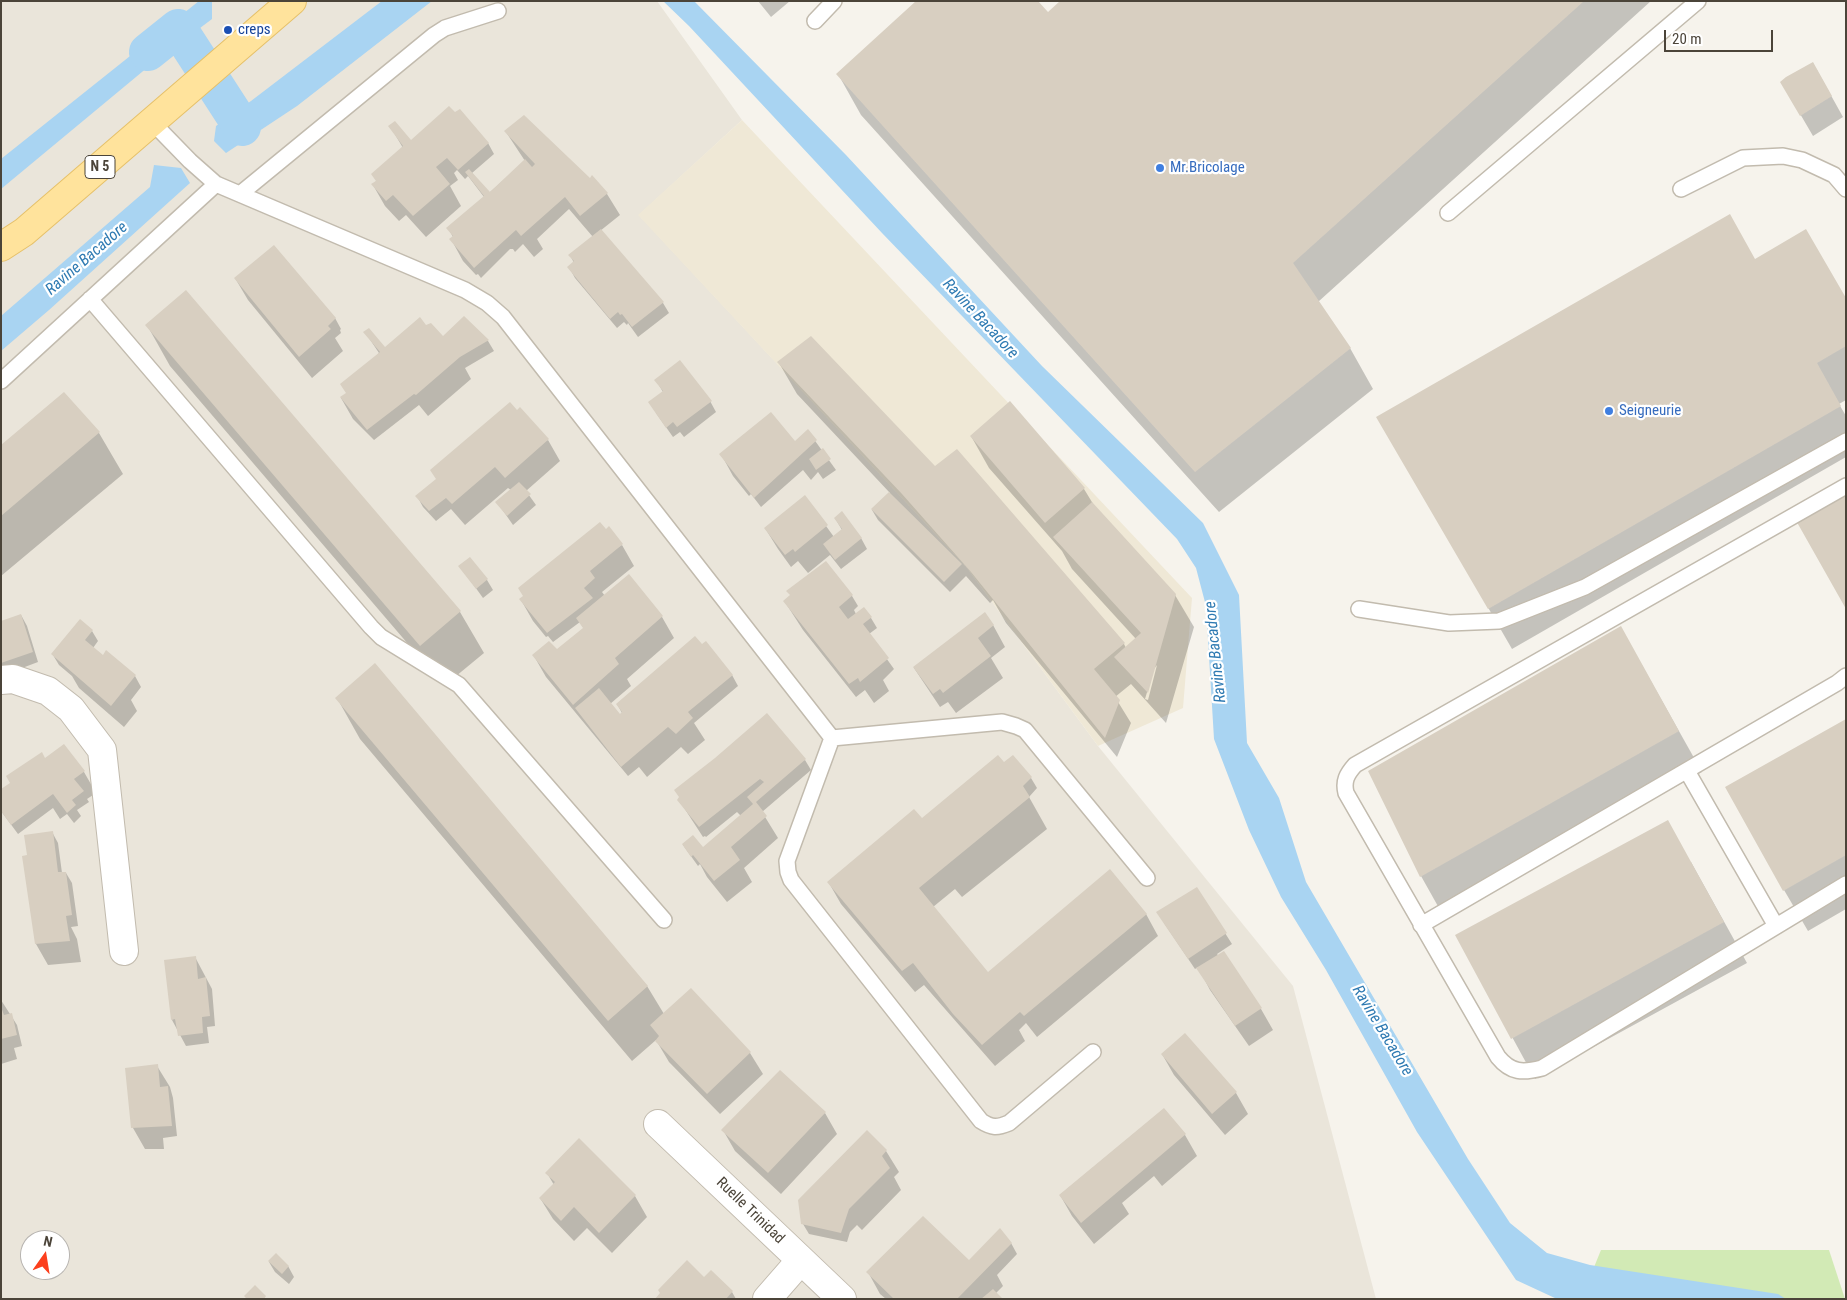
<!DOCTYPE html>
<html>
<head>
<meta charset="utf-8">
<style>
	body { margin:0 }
	#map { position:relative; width:1847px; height:1300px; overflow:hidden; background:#f6f3ec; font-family:"Roboto Condensed",sans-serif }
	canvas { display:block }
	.frame { position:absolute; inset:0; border:2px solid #4b4439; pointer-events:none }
	.north { position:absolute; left:20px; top:1230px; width:50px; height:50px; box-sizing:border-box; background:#fff; border:1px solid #b7b4b0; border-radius:50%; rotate:13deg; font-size:14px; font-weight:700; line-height:20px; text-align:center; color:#4b4439 }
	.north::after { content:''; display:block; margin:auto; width:18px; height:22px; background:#fc3f1d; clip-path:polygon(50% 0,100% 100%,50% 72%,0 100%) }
	.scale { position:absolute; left:1664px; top:30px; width:109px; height:22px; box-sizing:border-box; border:2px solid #4b4439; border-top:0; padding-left:6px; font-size:15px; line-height:18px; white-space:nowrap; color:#4b4439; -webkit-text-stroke:4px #fff; paint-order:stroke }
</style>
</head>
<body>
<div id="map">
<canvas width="1847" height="1300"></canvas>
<div class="frame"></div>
<div class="north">N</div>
<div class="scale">20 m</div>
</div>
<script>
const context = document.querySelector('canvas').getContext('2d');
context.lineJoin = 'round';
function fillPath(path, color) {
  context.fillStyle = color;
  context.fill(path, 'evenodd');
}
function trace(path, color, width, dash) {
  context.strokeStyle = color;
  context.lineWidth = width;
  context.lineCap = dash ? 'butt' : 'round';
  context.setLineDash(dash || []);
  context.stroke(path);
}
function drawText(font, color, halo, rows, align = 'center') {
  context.font = font + ' "Roboto Condensed",sans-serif';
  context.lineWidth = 4.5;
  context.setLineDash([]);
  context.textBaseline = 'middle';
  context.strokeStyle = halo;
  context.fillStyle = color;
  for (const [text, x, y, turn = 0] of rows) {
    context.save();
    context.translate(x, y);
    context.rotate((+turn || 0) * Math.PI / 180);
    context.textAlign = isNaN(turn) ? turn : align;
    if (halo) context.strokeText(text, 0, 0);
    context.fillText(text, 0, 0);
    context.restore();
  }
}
fillPath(new Path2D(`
	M1,1H657L742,120L639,215L967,568L1098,746L1293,986L1376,1299H1ZM30,1240H60V1270H30Z`), '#eae5da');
fillPath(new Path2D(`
	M742,120L1192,598L1183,708L1098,746L967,568L638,215Z`), '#efe8d6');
fillPath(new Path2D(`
	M1601,1250H1829L1845,1299H1581Z`), '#d2eab5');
fillPath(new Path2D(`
	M199,1H212V19L148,67L1,189V159Z
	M382,1H432L297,106L226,153L214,141L216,126L251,101Z
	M663,1H694L846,155L1042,366L1203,523L1239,595L1247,743L1279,798L1306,882L1468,1159L1510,1223L1547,1253L1590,1265L1778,1294L1786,1299H1557L1516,1280L1417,1132L1326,970L1281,897L1249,830L1214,739L1206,606L1196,568L1177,539L882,233L689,26Z
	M154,165L181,168L190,183L49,310L1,351V316L150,187Z`), '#a9d4f2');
fillPath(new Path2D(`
	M758,1H790L771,17Z
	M1062,1H1651L1318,302L1350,348L1373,389L1219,512L861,115L838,74L1048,14Z
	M1813,63L1843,117L1813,136L1782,83Z
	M390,126L411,142L488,143L494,154L472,173L489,193L525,161L506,132L590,180L592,177L607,194L620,215L600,231L663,303L669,313L638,337L628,323L627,325L624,322L617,328L575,278L569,267L574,263L570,255L593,237L569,209L537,239L543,249L534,257L523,244L515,252L513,249H510L481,278L478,274L476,275L463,261L451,239L453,237L448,228L484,197L468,176L465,179L457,170L454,173L458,180L450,186L461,206L426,237L406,215L399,221L385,206L373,185L403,148Z
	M1755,260L1846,300V400L1839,404L1846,416V457L1512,649L1378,417Z
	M235,278L335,318L341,329L340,330L341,333L335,338L343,351L312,378L248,300Z
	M186,292L460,612L484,653L444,686L170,366L147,325Z
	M464,318L488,341L494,351L465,368L471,379L428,416L419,405L374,440L353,419L341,398L347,394L379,353L365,332L384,349L425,326L447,344Z
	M779,363L935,468L1124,644L1126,648L1136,639L1072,569L1062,551L989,468L971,436L1010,403L1084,489L1095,507L1175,595L1194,627L1166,723L1131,684L1115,697L1131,723L1117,757L1006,623L993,600L990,603L966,576L950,592L878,520L872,510L890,493L797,394ZM1157,665L1148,700L1145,699L1154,669Z
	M656,380L710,401L716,412L684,437L680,432L673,437L656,413L663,392Z
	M64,393L99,433L123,474L1,576V447Z
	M808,431L836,470L823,479L818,472L811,480L803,470L761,507L751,494L749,496L733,476L721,454L795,443Z
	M548,440L560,461L526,491L536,505L513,525L497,502L511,490L508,488L465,525L451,509L436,521L423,507L417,496Z
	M805,497L834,537L842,530L835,518L861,538L867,549L841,569L830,555L808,573L798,561L791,567L778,549L765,528Z
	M622,545L634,566L602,592L605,596L662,617L674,638L627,679L631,686L610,704L619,715L622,713L617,704L732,675L738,686L694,723L705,740L688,754L681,747L647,777L639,767L628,776L546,677L534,656L557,651L584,629L580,622L553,642L548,636L546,637L533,621L521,600Z
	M826,562L852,596L858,606L854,610L856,614L871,618L877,628L869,634L894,669L883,680L889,691L874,703L865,690L856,697L803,630L785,602Z
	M460,566L487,580L493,590L483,598Z
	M21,615L27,626L38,662L1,676V630Z
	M993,625L1005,647L991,658L1003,678L956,713L948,702L940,707L914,668Z
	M1621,628L1702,772L1444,917L1421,876Z
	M92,631L98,641L93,648L102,657L107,652L135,676L141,687L131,700L137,711L124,727L79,688L72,676L59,665L53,655Z
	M337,698L647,986L664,1014L691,990L750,1053L763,1074L720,1114L669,1062L656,1040L632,1061L360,739Z
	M1846,720V909L1808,931L1784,890Z
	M64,745L84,772L96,793L87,799L89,802L77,810L81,816L74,823L67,814L60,819L53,808L18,834L1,811L45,760Z
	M805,760L811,770L762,812L778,838L744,868L752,882L727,902L707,877L700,864L698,866L683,845L703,849L741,816L737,812L706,837L705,836L703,837L679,800Z
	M1009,772L1031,778L1037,788L1029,797L1047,829L962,897L955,889L933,907L988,974L1146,914L1158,936L1037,1037L1026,1023L1019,1030L1025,1041L995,1066L924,985L915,992L841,904L829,883L922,820Z
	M52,832L58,843L62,873H66L72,883L78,926L71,927L77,939L81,962L48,965L36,944L29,856Z
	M1691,862L1747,963L1535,1079L1457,936Z
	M1197,889L1232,944L1217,954L1261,1009L1273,1030L1249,1046L1210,990L1198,967L1195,969L1164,923Z
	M195,957L212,989L215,1026L207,1027L209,1043L186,1046L172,1020Z
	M1,1000L17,1025L22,1046L14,1048L17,1059L1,1064Z
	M1162,1054L1236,1093L1248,1114L1225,1135L1174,1075Z
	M157,1066L170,1087L173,1098L177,1136L163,1138L164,1149H145L133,1128L126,1069Z
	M1164,1109L1185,1135L1197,1156L1162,1186L1154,1176L1122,1203L1129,1214L1094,1244L1072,1216L1060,1195Z
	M825,1113L837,1134L781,1194L735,1151L723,1130Z
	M867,1131L886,1151L899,1172L894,1177L901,1190L862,1230L857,1225L850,1232L847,1242L809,1234L803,1224Z
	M547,1173L635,1196L647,1217L612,1253L587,1228L574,1241L553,1219L540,1198L554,1185Z
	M1011,1243L1017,1254L997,1275L1003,1286L996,1293L1002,1299H886L880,1294L868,1272L969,1262Z
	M269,1262L288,1266L294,1277L289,1284L275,1272Z
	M732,1292L736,1299H656Z`), '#0003');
trace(new Path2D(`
	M148,52L178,28L242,127`), '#a9d4f2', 38);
fillPath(new Path2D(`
	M916,1H1038L1048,12L1060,1H1584L1293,263L1351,348L1195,472L836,74Z
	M1813,62L1832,96L1800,116L1780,82L1786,77Z
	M449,106L455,112L460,109L489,143L458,170L447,158L436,167L450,184L413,216L393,195L386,201L371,184L376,181L371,174L403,146L388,126L395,121L411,140Z
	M524,115L590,178L592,175L608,193L580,216L565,197L521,236L516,230L474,268L449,239L453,236L446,228L484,196L465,172L469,169L490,192L525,159L532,167L535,164L504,131Z
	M1730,214L1755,259L1806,229L1846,298V346L1817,363L1841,406L1488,609L1376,417Z
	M601,229L664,302L632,327L622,314L620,315L618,312L610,319L567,267L574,261L568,255Z
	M274,245L336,318L328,326L331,329L299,357L234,278Z
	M186,290L461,611L420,646L145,325Z
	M464,316L489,340L460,357L416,395L414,394L367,430L340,397L346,393L340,384L380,352L363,332L369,328L385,347L420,317L426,325L431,323L443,336Z
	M811,336L935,466L957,449L1125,643L1094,669L1120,700L1105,738L971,572L902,494L777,362Z
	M680,360L712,401L677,427L673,422L666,428L648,402L663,391L654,380Z
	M64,392L100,432L1,516V445Z
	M1010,401L1085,488L1045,523L970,436Z
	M510,402L517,410L520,407L549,439L505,478L495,467L452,504L446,498L429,511L415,496L436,479L430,470Z
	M771,412L795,441L808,429L817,440L754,498L719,454Z
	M823,448L831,459L816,470L809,459Z
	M519,482L531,494L507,516L495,502Z
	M1846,488V609L1794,517Z
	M889,492L962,564L944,582L871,509Z
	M805,495L828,525L795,552L793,549L785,555L764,528Z
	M1092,502L1176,594L1148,693L1114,657L1141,633L1053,537Z
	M842,511L862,538L835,560L823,544L842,529L834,518Z
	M600,522L606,529L609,526L623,544L590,571L595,578L584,588L593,598L547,633L519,599L523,596L518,588Z
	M470,557L488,579L476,589L458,566Z
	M826,561L853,595L839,607L848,619L864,607L872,617L863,624L889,658L860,682L858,678L849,684L783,601L790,595L786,591Z
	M629,574L663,616L615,658L619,664L573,705L532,655L549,641L557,649L583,628L576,618Z
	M985,612L994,625L978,638L991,656L943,693L940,689L933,694L913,667Z
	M21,614L33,652L1,663V621Z
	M80,619L93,630L85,640L103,655L106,650L136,675L111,706L51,654Z
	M1621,626L1679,731L1420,877L1368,771Z
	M695,636L702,644L706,641L733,675L688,712L693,718L676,734L668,727L621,767L575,708L599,688L620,714L622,712L616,704Z
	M375,663L648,986L608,1021L335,698Z
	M767,713L806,759L756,802L767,816L731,847L740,860L714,881L693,855L691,857L682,844L693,835L703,847L753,804L747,797L764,782L760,779L699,827L677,800L679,797L674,790L715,758Z
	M1846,719V855L1783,891L1725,787Z
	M64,744L85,771L74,779L84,791L72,800L76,805L67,813L53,794L11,825L1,811V789L10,783L6,776L42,752L45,758Z
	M998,755L1004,762L1013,755L1032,777L1023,786L1030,797L919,888L988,972L1110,869L1147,914L1024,1016L1020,1012L982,1045L953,1014L913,963L902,971L827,882L914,809L922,818Z
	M1668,820L1724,922L1511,1039L1455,935Z
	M53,831L58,872H66L72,915L66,916L70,941L35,944L22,856L27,855L24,835Z
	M1197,887L1227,933L1188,959L1156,912Z
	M1224,951L1262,1008L1235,1026L1196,968Z
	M196,956L198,979L206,977L210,1016L202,1017L203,1033L178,1036L175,1019L171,1020L164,960Z
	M691,988L751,1052L707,1094L655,1041L659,1036L650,1025Z
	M1,1007L4,1015L12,1013L17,1035L1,1039Z
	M1185,1033L1237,1092L1212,1114L1161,1054Z
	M158,1064L160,1087L168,1086L172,1126L131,1128L125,1068Z
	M780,1070L826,1112L768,1173L721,1130Z
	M1164,1108L1186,1134L1081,1223L1059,1195Z
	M867,1130L887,1150L882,1156L890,1168L849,1209L841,1233L801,1224L798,1200Z
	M579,1138L636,1195L599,1233L574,1207L561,1221L539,1198L555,1182L545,1173Z
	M923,1216L969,1260L1000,1228L1012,1243L957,1299H894L866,1272Z
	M276,1253L289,1266L282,1274L268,1261Z
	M687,1260L704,1277L711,1270L733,1291L726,1299H655L660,1293L658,1290Z
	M255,1285L266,1296L264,1299H247L244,1296Z
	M993,1289L1003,1299H981Z`), '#d8cfc1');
const lane = new Path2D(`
	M815,21L834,1
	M152,122L190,161L216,184L465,290L487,303L503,317L832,738
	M1681,189L1743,158L1783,156L1802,160L1834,175L1846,189
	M240,194L434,35L445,28L498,11
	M1448,213L1698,1
	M90,299L371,627L381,637L459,685L664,920
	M1,381L216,184
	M1846,486L1355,765C1347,774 1343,781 1346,793L1498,1057C1511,1073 1523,1073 1542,1068L1846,884
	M1359,609L1449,623L1499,621L1585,587L1846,441
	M1687,771L1776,926
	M1421,925L1837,683L1846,676
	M1093,1052L1009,1123C997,1128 992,1128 981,1121L791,880L788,872L787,861L832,738L1002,722L1016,726L1025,730L1147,878`);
const street = new Path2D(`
	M1,680L13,679L48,691L71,709L102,750L124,951
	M658,1124L842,1299
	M767,1299L801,1260`);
const primary = new Path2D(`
	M1,247L24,232L292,1`);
trace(lane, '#c2bbae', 18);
trace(street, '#c2bbae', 30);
trace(primary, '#e6c16a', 30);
trace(lane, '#fff', 15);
trace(street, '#fff', 28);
trace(primary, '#ffe39c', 28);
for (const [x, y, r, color] of [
	[228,30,5,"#1a4fb4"],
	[1160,168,5,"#3f7fe0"],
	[1609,411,5,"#3f7fe0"]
]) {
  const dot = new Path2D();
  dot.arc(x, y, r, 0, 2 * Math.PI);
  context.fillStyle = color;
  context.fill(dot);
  trace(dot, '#fff', 2);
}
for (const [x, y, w] of [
	[100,167,30]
]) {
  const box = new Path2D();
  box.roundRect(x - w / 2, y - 11.5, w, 23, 4);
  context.fillStyle = '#fff';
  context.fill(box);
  trace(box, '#4b4439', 1);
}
drawText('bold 14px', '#4b4439', null, [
	["N 5",100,167]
]);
drawText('15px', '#164399', '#fff', [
	["creps",238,30]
], 'left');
drawText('15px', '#366cbe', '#fff', [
	["Mr.Bricolage",1170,168],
	["Seigneurie",1619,411]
], 'left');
drawText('15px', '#4b4439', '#fff', [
	["Ruelle Trinidad",750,1211,44]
]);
drawText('italic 16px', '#2e7ab2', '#fff', [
	["Ravine Bacadore",87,259,-41],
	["Ravine Bacadore",980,319,47],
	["Ravine Bacadore",1216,652,-96],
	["Ravine Bacadore",1382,1031,59]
]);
</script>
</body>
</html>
